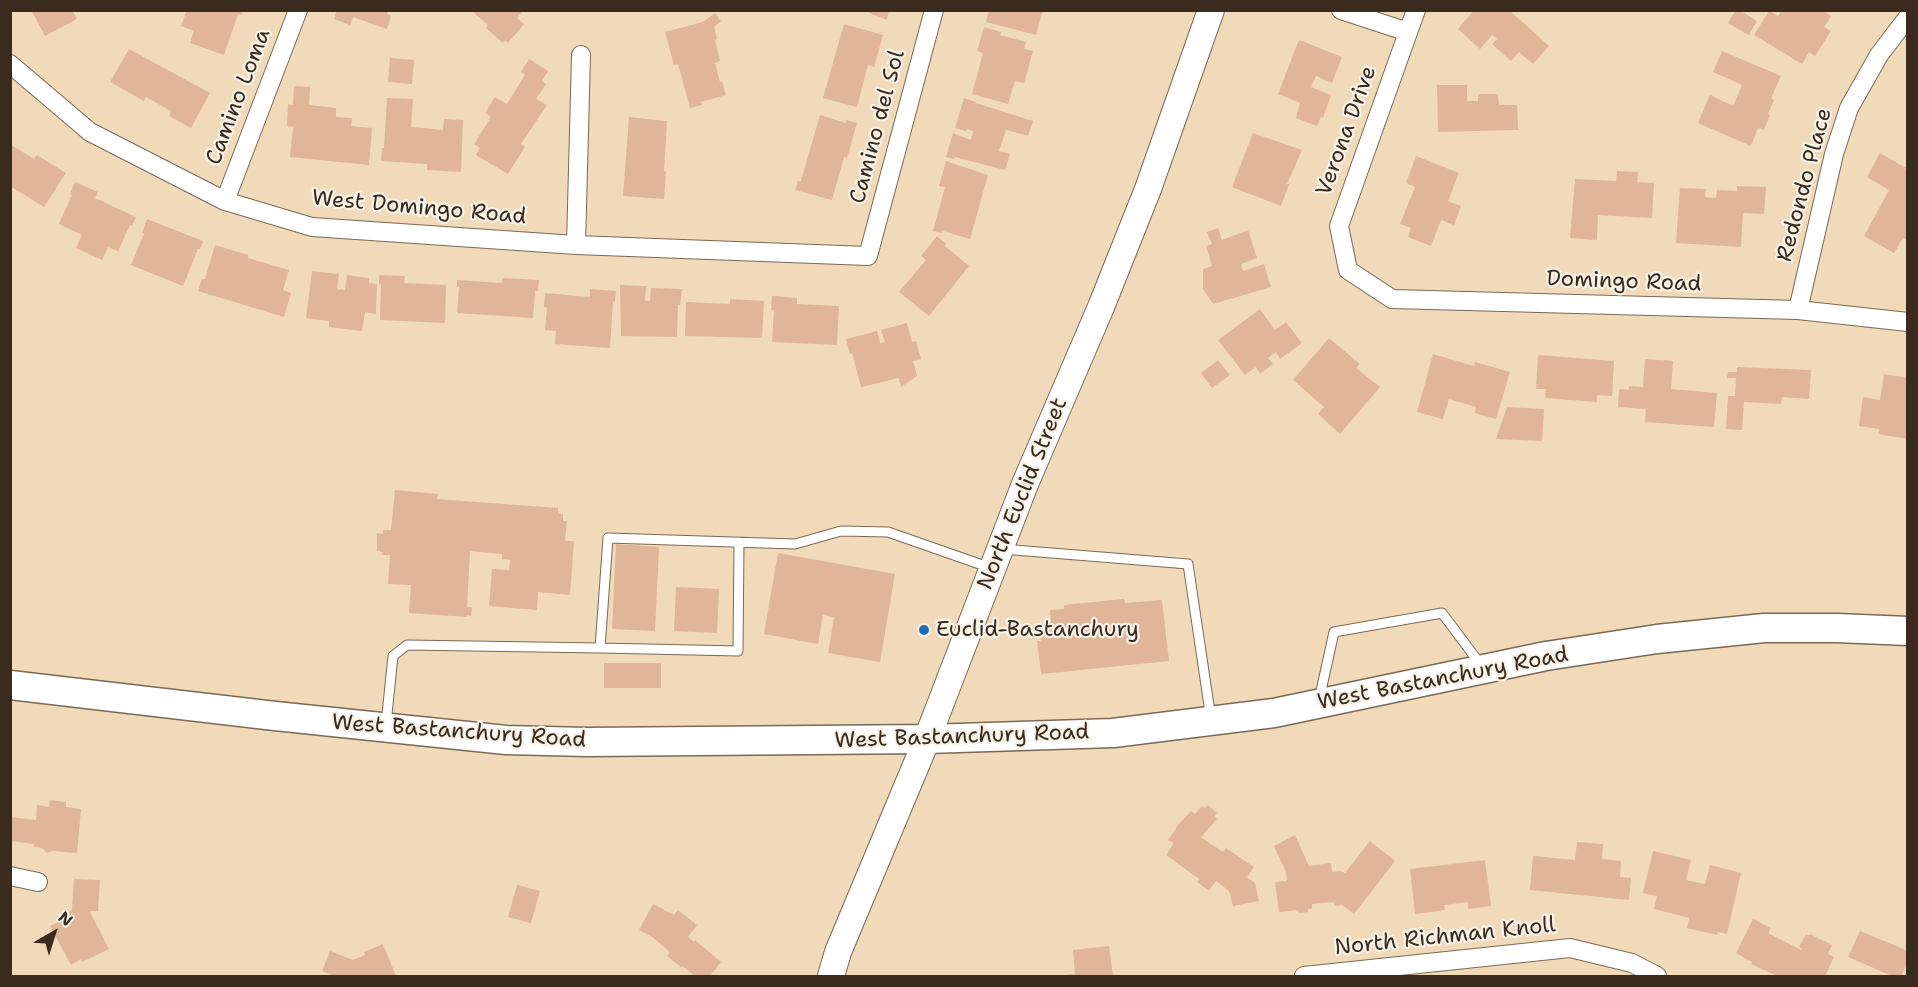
<!DOCTYPE html>
<html>
<head>
<meta charset="utf-8">
<style>
	body { margin:0 }
	#map { position:relative; width:1918px; height:987px; overflow:hidden; background:#f1daba; font-family:"Shantell Sans",sans-serif }
	canvas { display:block }
	.frame { position:absolute; inset:0; border:12px solid #3b2a1e; pointer-events:none }
	.north { position:absolute; left:24px; top:903px; width:60px; height:60px; -webkit-text-stroke:4px #f7f3e8; paint-order:stroke; rotate:39deg; font-size:16px; font-weight:700; line-height:24px; text-align:center; color:#3b2a1e }
	.north::after { content:''; display:block; margin:auto; width:21px; height:27px; background:#3b2a1e; clip-path:polygon(50% 0,100% 100%,50% 72%,0 100%) }
</style>
</head>
<body>
<div id="map">
<canvas width="1918" height="987"></canvas>
<div class="frame"></div>
<div class="north">N</div>
</div>
<script>
const context = document.querySelector('canvas').getContext('2d');
context.lineJoin = 'round';
function fillPath(path, color) {
  context.fillStyle = color;
  context.fill(path, 'evenodd');
}
function trace(path, color, width, dash) {
  context.strokeStyle = color;
  context.lineWidth = width;
  context.lineCap = dash ? 'butt' : 'round';
  context.setLineDash(dash || []);
  context.stroke(path);
}
function drawText(font, color, halo, rows, align = 'center') {
  context.font = font + ' "Shantell Sans",sans-serif';
  context.lineWidth = 4.5;
  context.setLineDash([]);
  context.textBaseline = 'middle';
  context.strokeStyle = halo;
  context.fillStyle = color;
  for (const [text, x, y, turn = 0] of rows) {
    context.save();
    context.translate(x, y);
    context.rotate((+turn || 0) * Math.PI / 180);
    context.textAlign = isNaN(turn) ? turn : align;
    if (halo) context.strokeText(text, 0, 0);
    context.fillText(text, 0, 0);
    context.restore();
  }
}
fillPath(new Path2D(`
	M31,10H72L77,19L45,36Z
	M187,10H243L242,15L238,14L224,55L190,43L194,31L181,26Z
	M337,10H388L387,14L391,16L387,29L353,17L350,25L334,19Z
	M476,10H523L517,18L524,24L508,43L505,40L503,43L486,28L488,25L474,13Z
	M889,10L887,20L865,11V10Z
	M989,10H1043L1036,35L986,22Z
	M1474,10H1509L1549,46L1533,64L1519,52L1511,61L1492,44L1497,39L1492,35L1480,49L1458,29Z
	M1736,10H1739L1757,21L1749,35L1728,23Z
	M1782,10H1822L1831,16L1824,27L1831,31L1815,56L1809,52L1802,64L1754,35L1769,11L1778,16Z
	M715,13L721,21L714,27L717,39L715,40L720,61L715,63L720,82L722,81L726,95L701,102L702,105L690,108L678,64L674,65L665,32L703,22Z
	M844,24L883,35L874,67L868,65L857,107L823,98Z
	M984,27L1001,32L1000,35L1026,42L1024,49L1033,51L1024,83L1015,81L1008,104L972,94L983,53L977,51Z
	M1299,40L1342,57L1332,83L1316,76L1311,87L1331,95L1323,118L1321,117L1317,126L1296,118L1300,103L1278,94Z
	M129,49L210,93L191,128L169,116L171,111L146,97L144,101L110,82Z
	M1722,51L1781,76L1771,98L1774,100L1768,114L1770,115L1764,130L1758,128L1751,146L1698,123L1710,95L1733,106L1742,85L1713,72Z
	M390,58L414,60L412,84L388,82Z
	M529,59L548,71L542,81L546,84L536,99L547,105L521,144L525,147L508,174L476,155L480,148L474,144L491,117L485,113L495,97L507,104L525,75L521,72Z
	M1437,85H1467V101H1478V94H1498L1499,105H1517L1518,130L1438,132Z
	M294,86L310,87L309,105L336,108V117L352,118L351,126L372,128L369,165L290,157L293,127L287,126L288,104L293,105Z
	M387,98L413,99L411,127L443,130L444,119L463,120L461,172L427,170V164L381,161L382,148H384Z
	M964,98L976,102V103L1033,121L1028,136L1006,130L999,151L1010,154L1005,170L955,157L954,159L946,157L953,133L971,140L973,131L967,129L966,131L955,128Z
	M820,115L846,123V120L857,123L847,158L844,157L832,200L795,190L798,181H801Z
	M629,117L667,121L664,171L666,172L664,199L623,196Z
	M1253,133L1302,150L1287,184H1289L1281,206L1232,187Z
	M10,144L34,159L37,155L66,173L44,207L10,186Z
	M1880,153L1906,168L1905,169L1908,171V241L1903,238L1894,253L1864,236L1889,190L1867,177Z
	M1416,156L1459,173L1448,201L1461,206L1454,225L1441,220L1431,246L1408,237L1411,228L1400,224L1415,187L1406,183Z
	M946,161L988,175L970,239L943,231L942,233L933,231L945,187L939,186Z
	M1617,171L1638,172L1637,182L1654,183L1652,218L1598,215L1597,240L1570,238L1575,179L1616,181Z
	M75,182L98,192L95,198L136,217L132,226L130,225L118,251L108,247L102,260L76,248L82,235L59,224L72,195L70,194Z
	M1737,186L1766,187L1764,214L1743,213L1741,247L1676,243L1680,188L1706,189L1705,197L1716,198L1717,190L1737,191Z
	M147,219L203,241L200,249H198L183,286L131,265L144,234L142,233Z
	M1218,228L1222,240L1248,230L1257,258L1241,264L1243,271L1264,264L1271,287L1213,304L1203,289V269L1212,266L1206,246L1212,244L1207,232Z
	M937,236L946,244L945,246L969,266L929,316L899,292L926,260L921,256Z
	M215,245L248,255V258L289,270L283,290L291,293L284,317L198,291L202,279H205Z
	M312,271L339,274L337,289L345,290L347,275L369,278V283L377,284L376,314L365,312L362,331L329,327V321L306,318Z
	M379,275L405,276L404,283L446,285L445,323L380,320L381,284H379Z
	M502,278L539,280L538,291H535L533,318L457,313L459,287H457V280L502,283Z
	M620,285L646,286L645,301H650L651,288L682,289L680,305H678L677,337L621,336Z
	M590,289L616,291L615,302L613,301L610,348L555,344L556,331L545,330L547,308L544,307L545,293L590,297Z
	M772,296L797,298V304L839,306L837,345L772,342L774,310H771Z
	M730,299L764,301L762,338L685,336L686,302L730,304Z
	M1260,309L1275,330L1286,322L1302,343L1280,359L1276,352L1268,358L1273,364L1260,374L1256,367L1245,375L1218,340Z
	M907,323L912,342L916,341L921,359L913,361L917,376L901,387L899,378L861,387L852,353L850,354L846,339L877,331L880,343L885,342L881,330Z
	M1329,338L1360,364L1356,368L1380,387L1340,434L1318,414L1324,407L1293,380Z
	M1433,354L1474,366L1475,362L1510,372L1496,419L1475,413L1476,407L1449,399L1443,419L1417,412Z
	M1538,355L1614,361L1612,396L1597,395V402L1545,398L1546,389H1536Z
	M1645,359L1673,361L1671,389L1717,393L1714,427L1645,422L1646,409L1618,407L1619,389L1629,390V386L1643,387Z
	M1218,360L1230,375L1212,388L1201,373Z
	M1737,367L1811,370L1809,399L1782,397L1781,404L1744,402L1742,430L1726,429L1728,396H1735L1736,378H1727L1728,372H1737Z
	M1884,374L1908,378V439L1878,434L1879,429L1859,426L1863,397L1880,400Z
	M1507,407L1544,409L1542,441L1496,439Z
	M395,490L438,494L437,499L558,508V514H563V521H567L565,541H574L570,595L538,592L537,610L489,606L492,569L509,570L510,560L502,559V554L470,551L467,607H472L471,616L467,615V617L409,613L411,585L388,584L390,555H382V552L377,551V533L383,534V530H391Z
	M616,544L659,547L655,631L612,629Z
	M778,553L895,574L880,662L828,653L834,617L823,615L818,644L764,634Z
	M676,587L719,589L717,633L674,631Z
	M1124,599L1125,603L1162,600L1169,661L1041,674L1037,641H1041L1039,623L1051,622L1050,610L1064,609V605Z
	M604,663H661V688H604Z
	M50,800L66,802V807L81,809L77,853L53,851L47,853L42,848L34,847V844L10,841V817L36,820L37,805L49,807Z
	M1208,805L1217,813L1214,816L1217,819L1201,837L1223,852L1226,848L1254,867L1247,877L1255,883L1259,901L1233,906L1229,891L1216,881L1209,891L1197,882L1199,879L1166,855L1174,843L1168,840L1179,824L1191,811L1195,814L1202,806L1205,808Z
	M1295,835L1309,866L1331,863L1332,872L1341,871L1345,873L1370,841L1395,861L1354,914L1342,905L1336,906L1333,902L1312,904V909H1308V912L1299,913L1298,910L1279,912L1275,882L1287,881L1286,872L1274,846Z
	M1577,842L1603,844L1602,859L1621,861L1620,877L1631,878L1629,900L1530,890L1533,856L1575,860Z
	M1653,851L1691,860L1686,880L1705,884L1710,865L1741,873L1727,934L1718,932L1717,935L1687,928L1689,918L1654,909L1657,896L1643,893Z
	M1485,860L1491,906L1468,909V902L1444,905L1445,910L1415,914L1410,869Z
	M74,879L100,880L98,911H90L91,914L109,949L82,962L81,959L71,965L50,926L68,917L66,913L72,910Z
	M517,885L540,891L531,923L508,917Z
	M653,904L674,915L678,910L697,925L688,937L694,942L695,940L721,962L710,976H695L682,966L681,967L667,956L670,952L652,937L639,930Z
	M1753,919L1771,928L1768,933L1801,950L1802,949L1799,947L1806,934L1809,935L1810,934L1832,945L1828,954L1834,957L1825,976H1777L1751,964L1752,962L1736,953Z
	M1860,931L1908,951V962L1901,976H1892L1848,957Z
	M383,944L396,976H334L322,971L330,951L353,960L365,955L364,952Z
	M1109,946L1113,976H1065V975L1075,974L1073,950Z`), '#e0b598');
const service = new Path2D(`
	M1002,549L1188,564L1211,719
	M600,648L738,651L739,542
	M1319,700L1334,632L1442,613L1481,665
	M386,724L393,656L407,645L600,648L608,538L795,544L841,531L888,532L991,568`);
const minor = new Path2D(`
	M1341,10L1408,32
	M1416,10L1339,226L1348,270L1392,299L1798,310L1908,322
	M10,64L90,132L225,201L312,227L576,245L868,256L934,10
	M225,201L298,10
	M576,245L581,55
	M1798,310L1834,154L1849,108L1879,55L1908,17
	M10,876L38,882
	M1304,976L1570,948L1632,963L1657,976`);
const secondary = new Path2D(`
	M831,976L838,952L927,739L1025,484L1101,307L1148,189L1211,10`);
const primary = new Path2D(`
	M10,685L275,716L506,740L587,742L927,739L1113,733L1274,713L1546,656L1657,639L1764,628H1837L1908,631`);
trace(service, '#7b6855', 11);
trace(minor, '#7b6855', 20);
trace(secondary, '#7b6855', 28);
trace(primary, '#7b6855', 31);
trace(service, '#fff', 9);
trace(minor, '#fff', 18);
trace(secondary, '#fff', 26);
trace(primary, '#fff', 28);
for (const [x, y, r, color] of [
	[924,630,6,"#1f6fb2"]
]) {
  const dot = new Path2D();
  dot.arc(x, y, r, 0, 2 * Math.PI);
  context.fillStyle = color;
  context.fill(dot);
  trace(dot, '#f7f3e8', 2);
}
drawText('22px', '#3b2a1e', '#f7f3e8', [
	["Camino Loma",239,97,-69],
	["Camino del Sol",878,127,-75],
	["Verona Drive",1347,131,-70],
	["Redondo Place",1805,185,-75],
	["West Domingo Road",419,208,5],
	["Domingo Road",1624,282,2],
	["North Euclid Street",1023,494,-68],
	["West Bastanchury Road",1443,679,-11],
	["West Bastanchury Road",459,732,4],
	["West Bastanchury Road",962,737,-2],
	["North Richman Knoll",1445,937,-6]
]);
drawText('22px', '#3b2a1e', '#f7f3e8', [
	["Euclid-Bastanchury",936,630]
], 'left');
</script>
</body>
</html>
